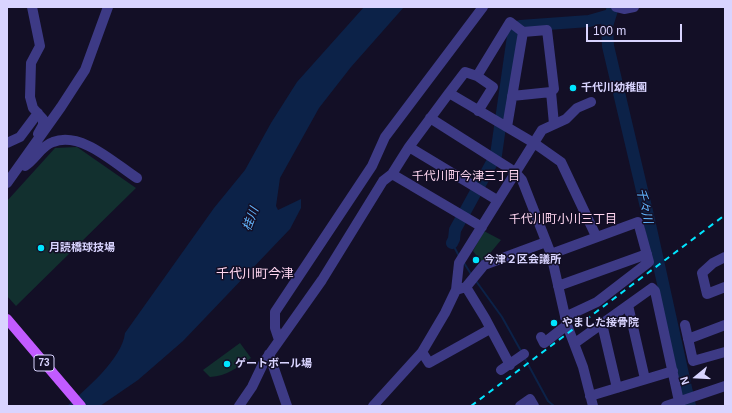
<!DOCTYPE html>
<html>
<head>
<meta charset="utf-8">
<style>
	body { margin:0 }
	#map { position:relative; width:732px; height:413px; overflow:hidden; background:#130f26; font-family:Arial,sans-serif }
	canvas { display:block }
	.frame { position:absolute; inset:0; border:8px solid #d9d4ff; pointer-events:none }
	.north { position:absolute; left:676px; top:357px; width:40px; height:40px; -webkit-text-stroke:3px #130f26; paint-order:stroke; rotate:252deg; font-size:11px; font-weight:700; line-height:16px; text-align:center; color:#d9d4ff }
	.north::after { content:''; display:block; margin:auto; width:14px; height:18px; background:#d9d4ff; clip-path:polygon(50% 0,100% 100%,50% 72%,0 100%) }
	.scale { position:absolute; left:586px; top:24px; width:96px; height:18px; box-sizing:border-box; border:2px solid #d9d4ff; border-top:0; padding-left:5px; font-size:12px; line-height:14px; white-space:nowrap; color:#d9d4ff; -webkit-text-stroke:3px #130f26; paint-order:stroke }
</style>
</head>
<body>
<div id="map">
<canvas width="732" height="413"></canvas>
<div class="frame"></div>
<div class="north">N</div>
<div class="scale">100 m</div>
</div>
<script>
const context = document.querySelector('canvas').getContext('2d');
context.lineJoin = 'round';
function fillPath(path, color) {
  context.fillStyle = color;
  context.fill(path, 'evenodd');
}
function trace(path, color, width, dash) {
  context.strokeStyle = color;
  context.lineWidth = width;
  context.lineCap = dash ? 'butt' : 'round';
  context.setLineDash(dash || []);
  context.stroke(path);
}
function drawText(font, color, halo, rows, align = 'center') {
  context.font = font + ' Arial,"Noto Sans JP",sans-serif';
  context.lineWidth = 3;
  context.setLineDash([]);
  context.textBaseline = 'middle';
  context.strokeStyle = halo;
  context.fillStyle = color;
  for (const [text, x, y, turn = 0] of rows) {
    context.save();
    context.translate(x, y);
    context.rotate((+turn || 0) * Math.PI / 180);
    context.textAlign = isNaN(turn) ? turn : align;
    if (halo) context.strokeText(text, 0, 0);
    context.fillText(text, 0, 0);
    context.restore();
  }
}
fillPath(new Path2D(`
	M77,147L136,188L16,306L7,296V201L55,148Z
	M484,231L501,240L482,263L473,251Z
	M240,343L251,358C238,367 227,376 210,377L203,370Z`), '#12302f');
fillPath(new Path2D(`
	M364,7H404L351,67L319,108L280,178L276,206L278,210L301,199V208L290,229L183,341L138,380L100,406H67C86,389 122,359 125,333L214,208L245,170L271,123L297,82Z`), '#0c2248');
trace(new Path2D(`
	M452,243L459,256
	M464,263L471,274
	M476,281L502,317L521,351
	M524,357L548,401L554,406`), '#0c2248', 2);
trace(new Path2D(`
	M613,7L607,26L608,46L649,220L690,406
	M452,243L454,239L455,230L496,155L513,36L520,26L589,21L610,15`), '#0c2248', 12);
trace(new Path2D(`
	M32,7L40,46L31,63L30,97L33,108L43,119V125L38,134
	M616,7L624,9L634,7
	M477,76L510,22L523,32L547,30L554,89L551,92L512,96
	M551,92L554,124
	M449,93L465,72L477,76L493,87L478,111
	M430,118L515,172L522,180L551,254L567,325L583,367L593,406
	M507,127L523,32
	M7,143L20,137L38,113
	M409,147L497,200
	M25,166C35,160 42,145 53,142C81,131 114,163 137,178
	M392,174L482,227
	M7,183L61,107L85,70L108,7
	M551,254L638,222L649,262L597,302L565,317
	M725,257L713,263L702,273L707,294L725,287
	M558,286L647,254
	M466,287L485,318L510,365
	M456,290L466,287L484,265L546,242
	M628,305L645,379
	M602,324L617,388
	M685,325L693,361L725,352
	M541,337L544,343L567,325
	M688,339L725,325
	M279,340L275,328V312L372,166L385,137L483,7
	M575,343L652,288L655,291L680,406
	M422,352L429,363L490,329
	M269,354L287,406
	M501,370L524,354
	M590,396L673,371
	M239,406L252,387L264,362L322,280L383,181L392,174L409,147L449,93L534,143L561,162L596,236
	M373,406L422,352L445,313L456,290L459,263L542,130L566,119L577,108L591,102
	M520,406L530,399L534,406
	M666,406L725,386`), '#3d3a85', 10);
trace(new Path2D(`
	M7,319L81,406`), '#c25bff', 10);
trace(new Path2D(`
	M471,406L725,215`), '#00e5ff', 2, [6, 5]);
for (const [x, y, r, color] of [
	[573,88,4,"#00e5ff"],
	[41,248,4,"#00e5ff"],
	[476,260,4,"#00e5ff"],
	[554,323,4,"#00e5ff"],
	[227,364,4,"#00e5ff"]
]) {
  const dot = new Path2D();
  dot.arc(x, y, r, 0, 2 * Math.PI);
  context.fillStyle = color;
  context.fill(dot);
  trace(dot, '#130f26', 1.5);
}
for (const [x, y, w] of [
	[44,363,20]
]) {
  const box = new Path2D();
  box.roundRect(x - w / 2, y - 8, w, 16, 3);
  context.fillStyle = '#130f26';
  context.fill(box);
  trace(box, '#d9d4ff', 1);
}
drawText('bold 10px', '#d9d4ff', null, [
	["73",44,363]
]);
drawText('bold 11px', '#d9d4ff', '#130f26', [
	["千代川幼稚園",581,88],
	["月読橋球技場",49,248],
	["今津２区会議所",484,260],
	["やました接骨院",562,323],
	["ゲートボール場",235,364]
], 'left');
drawText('12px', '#ffd6f0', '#130f26', [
	["千代川町今津三丁目",466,177],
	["千代川町小川三丁目",563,220]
]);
drawText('italic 12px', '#62b6ff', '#130f26', [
	["千々川",644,206,77],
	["桂川",251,219,-70]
]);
drawText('13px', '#ffd6f0', '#130f26', [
	["千代川町今津",255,274]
]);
</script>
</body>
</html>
